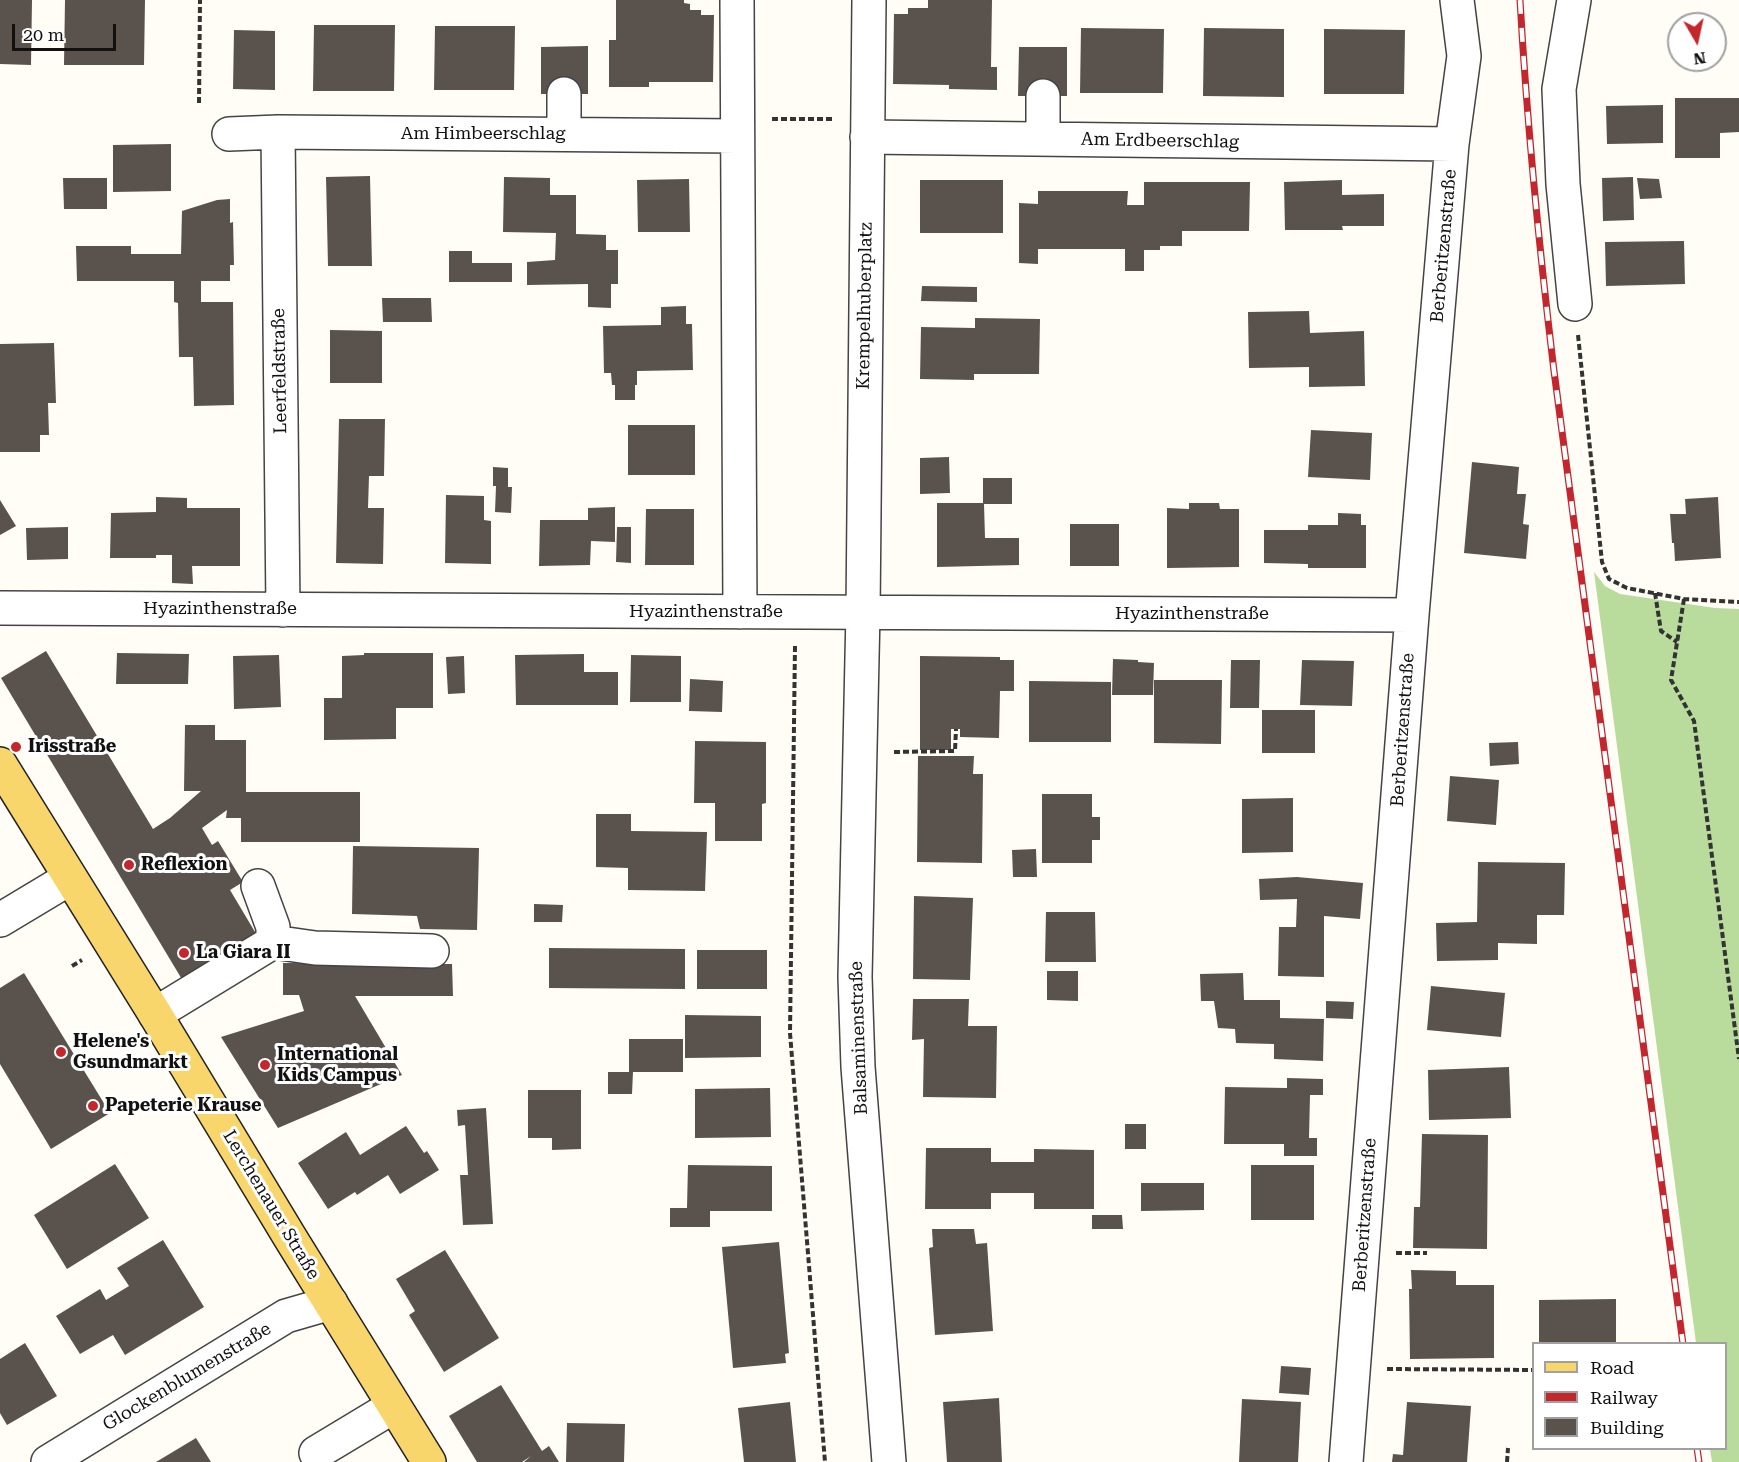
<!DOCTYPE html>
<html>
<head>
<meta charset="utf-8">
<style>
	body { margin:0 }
	#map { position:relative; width:1739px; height:1462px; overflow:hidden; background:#fffdf5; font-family:"Roboto Serif",serif }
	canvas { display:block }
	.legend { position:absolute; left:1532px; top:1342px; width:195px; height:108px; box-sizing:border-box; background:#fff; border:2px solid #a0a0a0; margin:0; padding:8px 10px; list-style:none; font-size:18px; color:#111 }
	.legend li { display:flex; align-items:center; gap:12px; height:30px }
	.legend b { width:30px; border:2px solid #a0a0a0 }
	.north { position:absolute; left:1667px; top:12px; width:60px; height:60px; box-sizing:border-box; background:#fff; border:2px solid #a0a0a0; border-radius:50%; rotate:171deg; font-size:16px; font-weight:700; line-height:24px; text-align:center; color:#111 }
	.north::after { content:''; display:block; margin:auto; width:21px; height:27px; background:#c4262e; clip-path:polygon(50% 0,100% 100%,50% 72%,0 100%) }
	.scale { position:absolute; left:12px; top:24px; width:104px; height:27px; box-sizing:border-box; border:3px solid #111; border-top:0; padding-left:8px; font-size:18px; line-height:21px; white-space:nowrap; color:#111; -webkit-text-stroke:4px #fff; paint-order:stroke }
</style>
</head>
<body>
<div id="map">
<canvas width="1739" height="1462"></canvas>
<ul class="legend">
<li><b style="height:8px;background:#f9d66b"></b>Road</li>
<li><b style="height:8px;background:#c4262e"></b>Railway</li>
<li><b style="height:16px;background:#5a524d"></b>Building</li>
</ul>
<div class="north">N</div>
<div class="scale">20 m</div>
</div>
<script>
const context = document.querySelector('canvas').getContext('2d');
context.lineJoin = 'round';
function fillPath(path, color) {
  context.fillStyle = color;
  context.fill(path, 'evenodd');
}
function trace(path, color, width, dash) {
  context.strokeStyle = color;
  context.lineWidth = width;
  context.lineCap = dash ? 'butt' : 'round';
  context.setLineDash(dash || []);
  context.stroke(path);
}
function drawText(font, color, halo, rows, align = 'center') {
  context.font = font + ' "Roboto Serif",serif';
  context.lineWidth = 6;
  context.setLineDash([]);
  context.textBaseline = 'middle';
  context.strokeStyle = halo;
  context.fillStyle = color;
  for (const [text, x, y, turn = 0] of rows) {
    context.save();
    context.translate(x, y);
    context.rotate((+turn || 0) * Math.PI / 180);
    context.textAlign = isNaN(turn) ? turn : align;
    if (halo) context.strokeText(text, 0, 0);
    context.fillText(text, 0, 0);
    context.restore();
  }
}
fillPath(new Path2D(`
	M1594,572L1605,586L1620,594L1715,608L1739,609V1462H1712L1710,1449L1726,1448V1344L1696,1343Z`), '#b9dc9c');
fillPath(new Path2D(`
	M0,0H32L31,65L0,64Z
	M65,0H145L144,65H64Z
	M616,0H684V3L690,4V10H701V15H714L713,82H649V87H609V40H616Z
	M928,0H992L991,67H997V90L949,89V85L893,84L894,14H908V8H928Z
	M314,25H395L394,91H313Z
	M435,26H515L514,90H434Z
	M1081,28L1164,29L1163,93H1080Z
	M1204,28L1284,29V97L1203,96Z
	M1324,29L1405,30L1404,94H1324Z
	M234,30L275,31V90L233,89Z
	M588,46V94H541V47Z
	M1019,47H1067V96H1018Z
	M1675,98H1739V132L1720,133V158H1675Z
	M1663,105V143L1607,144L1606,106Z
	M171,144V191L113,192V145Z
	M370,176L372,266H328L326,177Z
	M504,177L550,178V195H576V234L606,235V250H618V284H611V308L588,307V284L527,285V262L555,260L556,233L503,232Z
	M1633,177L1634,220L1603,221L1602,178Z
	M63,178H107V209H64Z
	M1637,178L1659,179L1662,198L1640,199Z
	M689,179L690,232H638L637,180Z
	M920,180H1003V233H920Z
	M1342,180V195L1384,194V226H1342L1343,230H1285L1284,182Z
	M1144,182H1250L1249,231H1182V246H1160V250H1144V271H1125V249H1038V264L1019,263V203L1038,204V191H1128L1127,205H1144Z
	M230,199V223L233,222L234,265H230V281H201V302H233L234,405L194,406L193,357H179L178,303L174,302V281H77L76,246H131V254H181L182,211L217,200Z
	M1684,241L1685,284L1606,286L1605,242Z
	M449,251H472V263H512V282H449Z
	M922,286L977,287V302L921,301Z
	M382,298H431L432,322H383Z
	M686,306V324H692L693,370L637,371V385H635V400H615V385H612L611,373H604L603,326L661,325V307Z
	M1309,311L1310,333L1364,331L1365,386L1309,387V367L1249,368L1248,312Z
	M975,318L1040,319L1039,374H974V380L920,379L921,327L975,328Z
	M330,330L382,331V383H330Z
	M54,343L56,403H48L49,435H40V452H0V344Z
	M339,419H385L384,476H369L368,508H384L383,564L336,563Z
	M628,425H695V475H628Z
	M1311,430L1372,433L1370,480L1308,477Z
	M949,457L950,493L920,494V458Z
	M1472,462L1519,467L1517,494H1526L1523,524L1529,525L1526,559L1464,553Z
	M493,467L508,468V487H512L511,513L495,512L496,486H493Z
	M983,478H1012V504H984L985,538H1019V565L937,567V503H983Z
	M446,495L484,496V520L491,521V564L445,563Z
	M156,497L187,498V508H240V566H192L193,584L172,583V555H156V558H110L111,513L156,512Z
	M1718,497L1721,558L1675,561L1674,543H1672L1670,514H1686L1685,499Z
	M0,500L16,526L0,535Z
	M1189,503H1219L1220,509H1239V567L1167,568V508L1189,509Z
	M615,507V542L591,541L590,565L539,566L540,520H588V508Z
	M646,509H694V565H645Z
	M1338,513L1361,514V525H1366V568H1308V564L1264,563V530H1308V525H1338Z
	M1070,524H1119V566H1070Z
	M68,527V559L27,560L26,528Z
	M617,527H631V563L616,562Z
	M46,651L153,829L170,818L201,791H184L185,725H215V740H246V792H360V842H241V818H226L227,810L202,828L212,845L218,841L243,882L230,890L258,937L183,981L1,678Z
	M117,653L189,654L188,684H116Z
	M364,653H433V708H396V739L324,740V698H342V656L364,655Z
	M584,654V672H618V705H516L515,655Z
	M279,655L281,707L234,709L233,656Z
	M631,655L681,656V702H630Z
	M464,656L465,693L448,694L446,657Z
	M920,656L1000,657V660H1014V691H1000L999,738L960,737V729H951V750H920Z
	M1113,659L1138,660V662L1154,663L1153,695H1112Z
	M1231,660H1260L1259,708H1230Z
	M1302,660L1354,661L1352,706L1300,705Z
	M690,679L723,681L722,712L689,711Z
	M1154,680H1222L1221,744L1154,743Z
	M1029,681L1111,682V742H1029Z
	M1262,710H1315V753H1262Z
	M695,741L766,742V803L762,804V841H715V803H694Z
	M1518,742L1519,764L1490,766L1489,743Z
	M918,756H974L973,774H983L982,863L917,862Z
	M1450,776L1499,780L1496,825L1447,821Z
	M1042,794H1092V817H1100V840H1092V863H1042Z
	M1293,798V852L1242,853V799Z
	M596,814H631V831L707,832L705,891L628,890V868L596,867Z
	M353,846L479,848L477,930L420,929L417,916L352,914Z
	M1036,849L1037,877H1013L1012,850Z
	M1478,862L1565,863L1564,915H1537V944L1498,943V960L1437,961L1436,923L1477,922Z
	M1297,877L1363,883L1360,919L1324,916V977L1278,976L1279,927H1296L1297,899L1260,900L1259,879Z
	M914,896L973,898L970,980L913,979Z
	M534,904L563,905L562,922H534Z
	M1046,912H1095L1096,962H1045Z
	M549,948L685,949V989L549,988Z
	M697,950H767V989H697Z
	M283,963L452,964L453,996H355L402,1075L278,1128L221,1037L304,1011L299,995H283Z
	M1047,971H1078V1001L1047,1000Z
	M24,973L110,1113L51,1149L0,1064V988Z
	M1243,973L1244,1000H1280V1018L1324,1019L1323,1061L1274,1059V1044L1236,1043L1235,1029L1218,1028L1214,1001H1201L1200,974Z
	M1431,986L1505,993L1501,1037L1427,1030Z
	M913,999H969L968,1026H997L996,1098L923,1097L924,1039L912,1040Z
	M1326,1001L1354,1002L1353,1019L1326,1018Z
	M685,1015L761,1016V1057L685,1058Z
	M629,1039H683V1072H633L632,1094H608V1072H629Z
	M1509,1067L1511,1118L1429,1120L1428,1070Z
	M1287,1078L1323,1079V1095H1310L1309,1138H1317V1156H1284V1144H1224L1225,1087L1287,1088Z
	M770,1088L771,1137L695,1138V1089Z
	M528,1090H581V1149L552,1150V1138H528Z
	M486,1108L493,1224L463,1225L460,1175H468L465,1125L458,1126L457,1110Z
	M1125,1124H1146V1149H1125Z
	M406,1126L424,1153L427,1151L439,1170L400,1194L388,1175L357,1195L355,1192L328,1209L298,1163L346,1132L360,1155Z
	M1422,1134L1488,1135L1487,1249L1413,1248L1414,1207H1420Z
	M926,1148H991V1162H1034V1149L1094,1150V1209H1034V1193H991V1209H925Z
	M115,1164L149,1218L67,1269L34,1215Z
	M688,1165L772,1166V1211H710V1227H670V1208H687Z
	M1251,1165H1314V1220H1251Z
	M1141,1183H1204V1210L1141,1211Z
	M1092,1215H1122L1123,1229H1092Z
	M932,1229H974L976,1244L987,1243L993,1331L935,1335L929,1248L933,1247Z
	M163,1240L204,1307L125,1355L113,1335L80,1354L56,1316L100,1289L106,1300L129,1286L117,1268Z
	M779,1242L789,1353L785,1354L786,1363L733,1368L722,1247Z
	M445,1250L499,1338L444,1372L409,1315L415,1311L396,1279Z
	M1411,1270L1456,1271V1285H1494V1358L1410,1359L1409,1289H1412Z
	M1616,1299V1344H1539V1300Z
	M25,1343L57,1396L7,1425L0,1413V1359Z
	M1281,1366L1311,1368L1309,1395L1279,1393Z
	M501,1385L542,1451L549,1446L559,1462H524L531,1456L522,1462H477L449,1416Z
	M999,1398L1002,1462H947L943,1402Z
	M1242,1399L1301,1402L1298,1462H1239Z
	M790,1402L796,1462H744L738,1408Z
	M1407,1402L1471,1406L1467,1462H1392L1393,1454L1403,1455Z
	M567,1423L625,1424L624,1462H566Z
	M196,1438L211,1462H156Z`), '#5a524d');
const minor = new Path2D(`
	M737,0L740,612
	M869,0L863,612L855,977L858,1067L889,1462
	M1574,0L1559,89L1563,184L1575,304
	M1043,96V139
	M278,132L283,610
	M229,134L278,132L737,136
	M564,134V94
	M867,137L1452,144
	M0,608L1412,615
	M0,920L70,878
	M273,942L315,948L432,951
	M155,1014L273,942V927L258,886
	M316,1453L394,1406
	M48,1462L286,1316L331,1303
	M1346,1462L1412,615L1452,144L1464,56L1457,0`);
const major = new Path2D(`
	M0,764L155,1014L291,1239L429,1462`);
trace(minor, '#444', 36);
trace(major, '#222', 36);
trace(new Path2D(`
	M199,103L200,0
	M772,119H833
	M1578,335L1602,562L1609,579L1627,588L1684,599L1739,602
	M1655,593L1661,631L1677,642
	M1684,599L1671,680L1694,721L1739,1059
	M795,646L790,1033L825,1462
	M894,752L955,751L956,729
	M72,966L82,960
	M1396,1253H1427
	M1387,1369L1534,1370
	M1507,1462L1508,1448`), '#333', 4, [6, 3]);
trace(minor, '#fff', 33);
trace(major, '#f9d66b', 33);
const rail = new Path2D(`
	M1520,0C1527,124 1539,247 1554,371L1683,1344
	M1697,1448L1699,1462`);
trace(rail, '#c4262e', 7);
trace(rail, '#fff', 4.5, [14]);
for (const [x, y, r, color] of [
	[16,747,6,"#c4262e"],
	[129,865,6,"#c4262e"],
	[184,953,6,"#c4262e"],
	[61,1052,6,"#c4262e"],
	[265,1065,6,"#c4262e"],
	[93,1106,6,"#c4262e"]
]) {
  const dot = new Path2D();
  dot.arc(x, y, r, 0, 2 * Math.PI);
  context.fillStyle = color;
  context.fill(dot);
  trace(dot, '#fff', 2);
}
drawText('18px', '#111', '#fff', [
	["Am Himbeerschlag",483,134],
	["Am Erdbeerschlag",1160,141,1],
	["Berberitzenstraße",1444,246,-85],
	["Krempelhuberplatz",865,306,-89],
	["Leerfeldstraße",280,371,-91],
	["Hyazinthenstraße",220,609],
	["Hyazinthenstraße",706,612],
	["Hyazinthenstraße",1192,614],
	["Berberitzenstraße",1403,730,-86],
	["Balsaminenstraße",859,1038,-92],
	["Lerchenauer Straße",271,1205,59],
	["Berberitzenstraße",1365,1215,-86],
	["Glockenblumenstraße",187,1377,-31]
]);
drawText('bold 18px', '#111', '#fff', [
	["Irisstraße",28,747],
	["Reflexion",141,865],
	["La Giara II",196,953],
	["Helene's",73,1042],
	["Gsundmarkt",73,1063],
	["International",277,1055],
	["Kids Campus",277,1076],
	["Papeterie Krause",105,1106]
], 'left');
</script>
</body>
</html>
